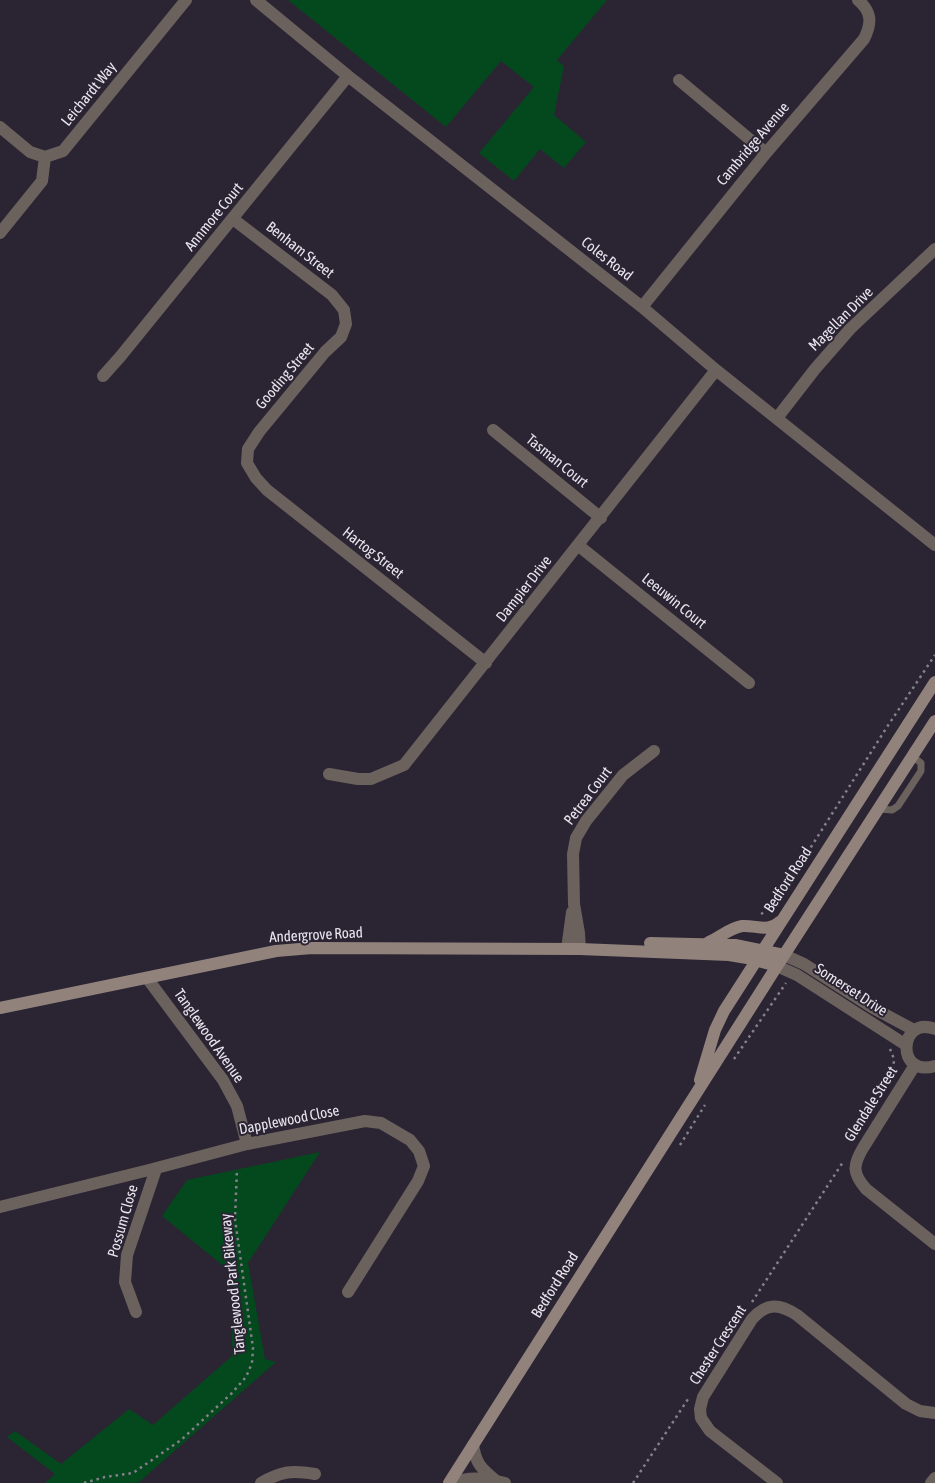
<!DOCTYPE html>
<html>
<head>
<meta charset="utf-8">
<style>
	body { margin:0 }
	canvas { display:block; background:#2b2433 }
</style>
</head>
<body>
<canvas width="935" height="1483"></canvas>
<script>
const context = document.querySelector('canvas').getContext('2d');
context.lineJoin = 'round';
function fillPath(path, color) {
  context.fillStyle = color;
  context.fill(path, 'evenodd');
}
function trace(path, color, width, dash) {
  context.strokeStyle = color;
  context.lineWidth = width;
  context.lineCap = dash ? 'butt' : 'round';
  context.setLineDash(dash || []);
  context.stroke(path);
}
function drawText(font, color, halo, rows, align = 'center') {
  context.font = font + ' "Asap Condensed",sans-serif';
  context.lineWidth = 4;
  context.setLineDash([]);
  context.textBaseline = 'middle';
  context.strokeStyle = halo;
  context.fillStyle = color;
  for (const [text, x, y, turn = 0] of rows) {
    context.save();
    context.translate(x, y);
    context.rotate((+turn || 0) * Math.PI / 180);
    context.textAlign = isNaN(turn) ? turn : align;
    if (halo) context.strokeText(text, 0, 0);
    context.fillText(text, 0, 0);
    context.restore();
  }
}
fillPath(new Path2D(`
	M288,0H607L557,60L564,66L554,115L586,142L564,168L540,149L514,181L479,153L534,87L501,61L446,127Z
	M320,1152L248,1263L265,1359L276,1362L138,1483H45L55,1474L7,1437L15,1431L61,1464L129,1409L153,1425L232,1356V1273L162,1216L187,1180Z`), '#04481e');
trace(new Path2D(`
	M761,914L773,907L887,727L935,655
	M890,1049L894,1059L893,1075
	M734,1059L786,983
	M680,1145L705,1105
	M752,1302L843,1162
	M84,1483L105,1477L133,1473L181,1440L232,1393L246,1377L252,1363L253,1348L235,1219L237,1169
	M633,1483L690,1396`), '#86808d', 2.5, [2.5, 4]);
trace(new Path2D(`
	M880,809L892,810L898,806L921,771V763L912,756`), '#6b625e', 7);
trace(new Path2D(`
	M256,0L348,76L642,307L716,370L935,545
	M679,80L766,153
	M0,127L30,152L45,157L63,151L186,0
	M233,219L332,295L344,310L346,324L341,337L325,352L259,432L248,449L247,463L256,478L267,490L486,663
	M0,233L42,181L45,157
	M642,307L766,153L864,39C872,23 872,12 858,0
	M103,376L120,357L348,76
	M777,418L815,369L850,329L935,249
	M493,430L601,518
	M579,546L749,683
	M329,774L358,779H371L404,765L716,370
	M567,949L572,912
	M580,949L579,933L574,904L573,854L576,838L586,821L623,775L654,751
	M784,955L804,964L873,1008L914,1030
	M777,966L797,975L906,1045
	M147,978L223,1080L237,1106L247,1144
	M935,1029C899,1015 895,1078 935,1066
	M915,1065L863,1148C853,1165 852,1173 866,1189L935,1244
	M0,1207L149,1170L247,1144L365,1121L381,1123L410,1140L419,1151L424,1166L418,1181L348,1292
	M136,1312L125,1282L127,1255L156,1169
	M473,1445C476,1464 481,1468 495,1480
	M261,1483C282,1471 292,1470 315,1474
	M456,1483C469,1475 490,1479 505,1483
	M777,1483L710,1431L701,1418L700,1409L703,1397L752,1319C767,1302 780,1304 797,1315L906,1404L920,1411L935,1413
	M931,1483L935,1478`), '#6b625e', 12);
trace(new Path2D(`
	M709,942C720,937 730,928 742,926C757,925 768,933 781,921
	M650,943L735,945L784,955
	M0,1008L276,951L312,948L580,949L729,955L747,958L777,966
	M700,1080L715,1030L724,1011L935,682
	M449,1483L777,966L935,721`), '#91837c', 12);
drawText('15px', '#e9e5ef', '#2b2433', [
	["Leichardt Way",89,94,-51],
	["Cambridge Avenue",753,144,-50],
	["Annmore Court",214,217,-51],
	["Benham Street",300,250,38],
	["Coles Road",607,259,38],
	["Magellan Drive",841,319,-45],
	["Gooding Street",285,376,-50],
	["Tasman Court",557,461,39],
	["Hartog Street",373,553,38],
	["Dampier Drive",524,589,-52],
	["Leeuwin Court",674,601,39],
	["Petrea Court",588,796,-53],
	["Bedford Road",788,880,-57],
	["Andergrove Road",316,935,-3],
	["Somerset Drive",851,990,33],
	["Tanglewood Avenue",209,1036,55],
	["Glendale Street",871,1104,-58],
	["Dapplewood Close",289,1120,-11],
	["Possum Close",123,1221,-74],
	["Tanglewood Park Bikeway",233,1284,-96],
	["Bedford Road",555,1285,-58],
	["Chester Crescent",718,1345,-57]
]);
</script>
</body>
</html>
